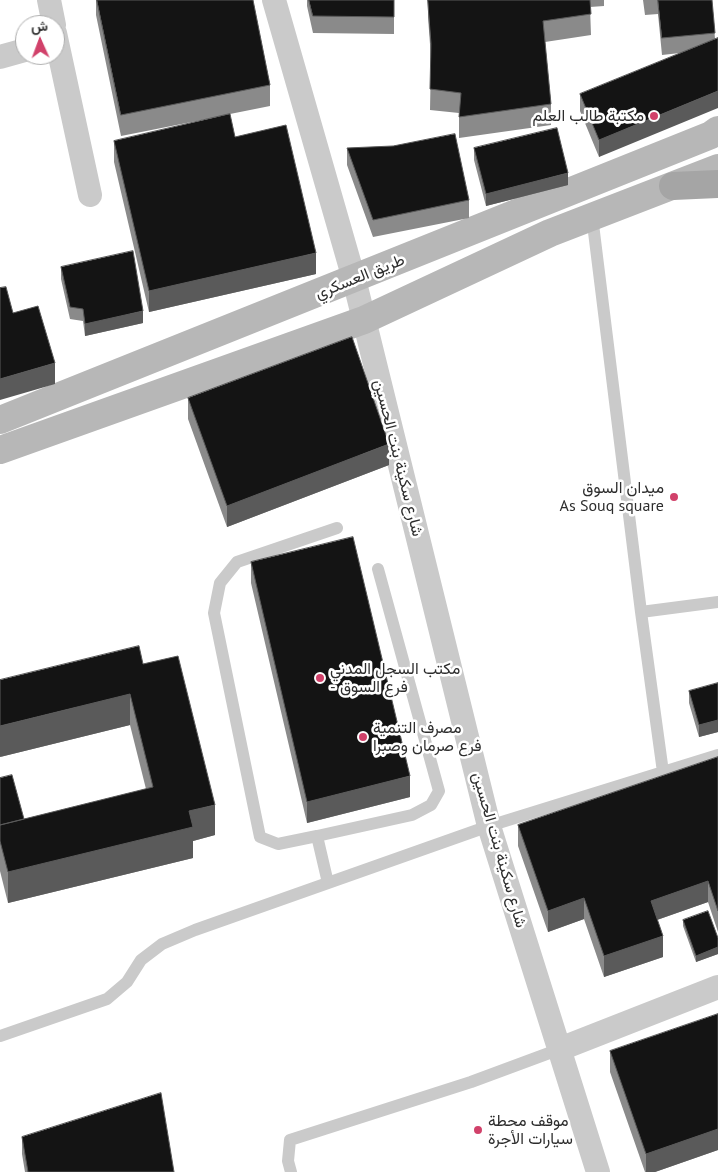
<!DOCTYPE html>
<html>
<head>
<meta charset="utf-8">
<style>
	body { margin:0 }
	#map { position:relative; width:718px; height:1172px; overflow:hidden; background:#fff; font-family:"PT Sans",Vazirmatn,sans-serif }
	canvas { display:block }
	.north { position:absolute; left:15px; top:15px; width:50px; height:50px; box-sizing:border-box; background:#fff; border:1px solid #ababab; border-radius:50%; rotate:358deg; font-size:14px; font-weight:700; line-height:20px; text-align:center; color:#2d2d2d }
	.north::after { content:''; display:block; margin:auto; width:18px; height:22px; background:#d1416a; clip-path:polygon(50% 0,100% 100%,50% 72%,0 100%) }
</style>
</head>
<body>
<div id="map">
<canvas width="718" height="1172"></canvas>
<div class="north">ش</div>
</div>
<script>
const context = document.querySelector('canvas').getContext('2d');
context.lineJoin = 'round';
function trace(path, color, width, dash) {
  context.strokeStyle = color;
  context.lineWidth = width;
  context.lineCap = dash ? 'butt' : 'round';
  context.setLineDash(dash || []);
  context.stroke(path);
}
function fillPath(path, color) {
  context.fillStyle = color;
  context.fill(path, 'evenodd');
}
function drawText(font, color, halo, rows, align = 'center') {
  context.font = font + ' "PT Sans",Vazirmatn,sans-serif';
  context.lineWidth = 5;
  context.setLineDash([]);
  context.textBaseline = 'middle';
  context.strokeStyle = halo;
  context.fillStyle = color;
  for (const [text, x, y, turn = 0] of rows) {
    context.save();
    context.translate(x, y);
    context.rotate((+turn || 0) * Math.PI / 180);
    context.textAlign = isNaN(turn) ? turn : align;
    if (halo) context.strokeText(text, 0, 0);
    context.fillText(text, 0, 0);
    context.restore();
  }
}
trace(new Path2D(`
	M592,216L641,612L663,772
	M641,612L718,602
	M317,836L278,844L260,837L214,613L220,583L237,562L337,528
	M328,883L317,836L412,815L431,805L439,791L378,569
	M0,1036L107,999L127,982L141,960L162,944L195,930L489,826L718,755
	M291,1172L288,1161L290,1140L471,1082L560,1049`), '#cacaca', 12);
trace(new Path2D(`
	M49,0L54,25
	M274,0L354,279L489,826L598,1172
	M55,33L90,195
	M0,57L25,50
	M560,1049L718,987`), '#cacaca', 24);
trace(new Path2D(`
	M0,420L711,135L718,130
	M0,450L364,320L550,233L718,168`), '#b7b7b7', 28);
trace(new Path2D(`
	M673,186L718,184`), '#a5a5a5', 28);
fillPath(new Path2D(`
	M96,0H253L270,85V106L230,114L235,137L316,274L149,312L114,162V141L222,116L121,136L96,15Z
	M307,0H394V34L313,33L307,6Z
	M428,0H604V6L590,7L591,35L545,42L551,104V125L459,138V113L430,110L431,58L428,17Z
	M643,0H712L715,39L599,157L580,111V94L680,53L662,55L658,14L645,15Z
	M347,148L469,200V218L373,237L347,165Z
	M474,148L568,185L486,206L474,160Z
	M61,267L143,323L85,336L83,321L70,319L61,279Z
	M188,398L389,465L227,527L188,419Z
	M251,562L410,797L307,823L251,583Z
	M143,664L215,835L193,841V858L8,903L0,871V778L24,819L146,789L130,725L0,757Z
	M718,683V732L699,737L689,703V691Z
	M718,757V932L708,902L657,920L663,957L604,977L584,919L548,932L518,846V825Z
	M683,920L718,938V954L696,962L683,926Z
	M718,1014V1150L655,1172H645L610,1072V1051Z
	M22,1137L174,1172H25L22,1154Z`), '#8a8a8a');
fillPath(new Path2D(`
	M718,91V108L599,157V140Z
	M568,173V185L486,206V194Z
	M316,253V274L149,312V291Z
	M143,311V323L85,336V324Z
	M55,363V384L0,400V379Z
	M389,444V465L227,527V506Z
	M130,694V725L0,757V726Z
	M718,720V732L699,737V725Z
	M410,776V797L307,823V802Z
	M215,805V835L193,841V858L8,903V872L189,811Z
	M708,881V902L651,922V901Z
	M584,898V919L548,932V911Z
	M663,936V957L604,977V956Z
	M718,947V954L696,962V956Z
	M718,1129V1150L655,1172H646V1154Z`), '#5a5a5a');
const building = new Path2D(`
	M97,0H253L270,85L121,115Z
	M309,0H394V17L313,16Z
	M428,0H590L591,14L543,21L551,104L459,117L461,93L430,89L431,44Z
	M658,0H712L715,33L662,38Z
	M718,38V91L599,140L580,94Z
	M230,114L235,137L286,125L316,253L149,291L114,141Z
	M557,128L568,173L486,194L474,148Z
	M455,134L469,200L373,220L347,148L393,146Z
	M133,251L143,311L85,324L83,309L70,307L61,267Z
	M6,287L13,313L38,306L55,363L0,379V288Z
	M352,337L389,444L227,506L188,398Z
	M353,537L410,776L307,802L251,562Z
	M139,646L143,664L178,656L215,805L189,811L193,827L8,872L0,841V825L153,787L130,694L0,726V680Z
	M718,683V720L699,725L689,691Z
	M718,757V911L708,881L651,901L663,936L604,956L584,898L548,911L518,825Z
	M12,775L24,819L0,825V778Z
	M708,911L718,938V947L696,956L683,920Z
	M718,1014V1129L646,1154L610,1051Z
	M161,1093L174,1172H28L22,1137Z`);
fillPath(building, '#141414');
trace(building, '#5a5a5a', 1);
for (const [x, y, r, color] of [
	[654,116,5,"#d1416a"],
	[674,497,5,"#d1416a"],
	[320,678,5,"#d1416a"],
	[363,737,5,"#d1416a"],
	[478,1130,5,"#d1416a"]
]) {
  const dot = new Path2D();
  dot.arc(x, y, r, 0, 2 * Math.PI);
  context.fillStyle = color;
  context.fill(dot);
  trace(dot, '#fff', 2);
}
drawText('16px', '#2d2d2d', '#fff', [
	["مكتبة طالب العلم",644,116,"right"],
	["ميدان السوق",664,488,"right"],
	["As Souq square",664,506,"right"],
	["مكتب السجل المدني",330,669],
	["- فرع السوق",330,687],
	["مصرف التنمية",373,728],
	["فرع صرمان وصبرا",373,746],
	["موقف محطة",488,1121],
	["سيارات الأجرة",488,1139]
], 'left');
drawText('16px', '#2d2d2d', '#fff', [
	["طريق العسكري",360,277,-22],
	["شارع سكينة بنت الحسين",398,458,76],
	["شارع سكينة بنت الحسين",499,850,74]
]);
</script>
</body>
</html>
